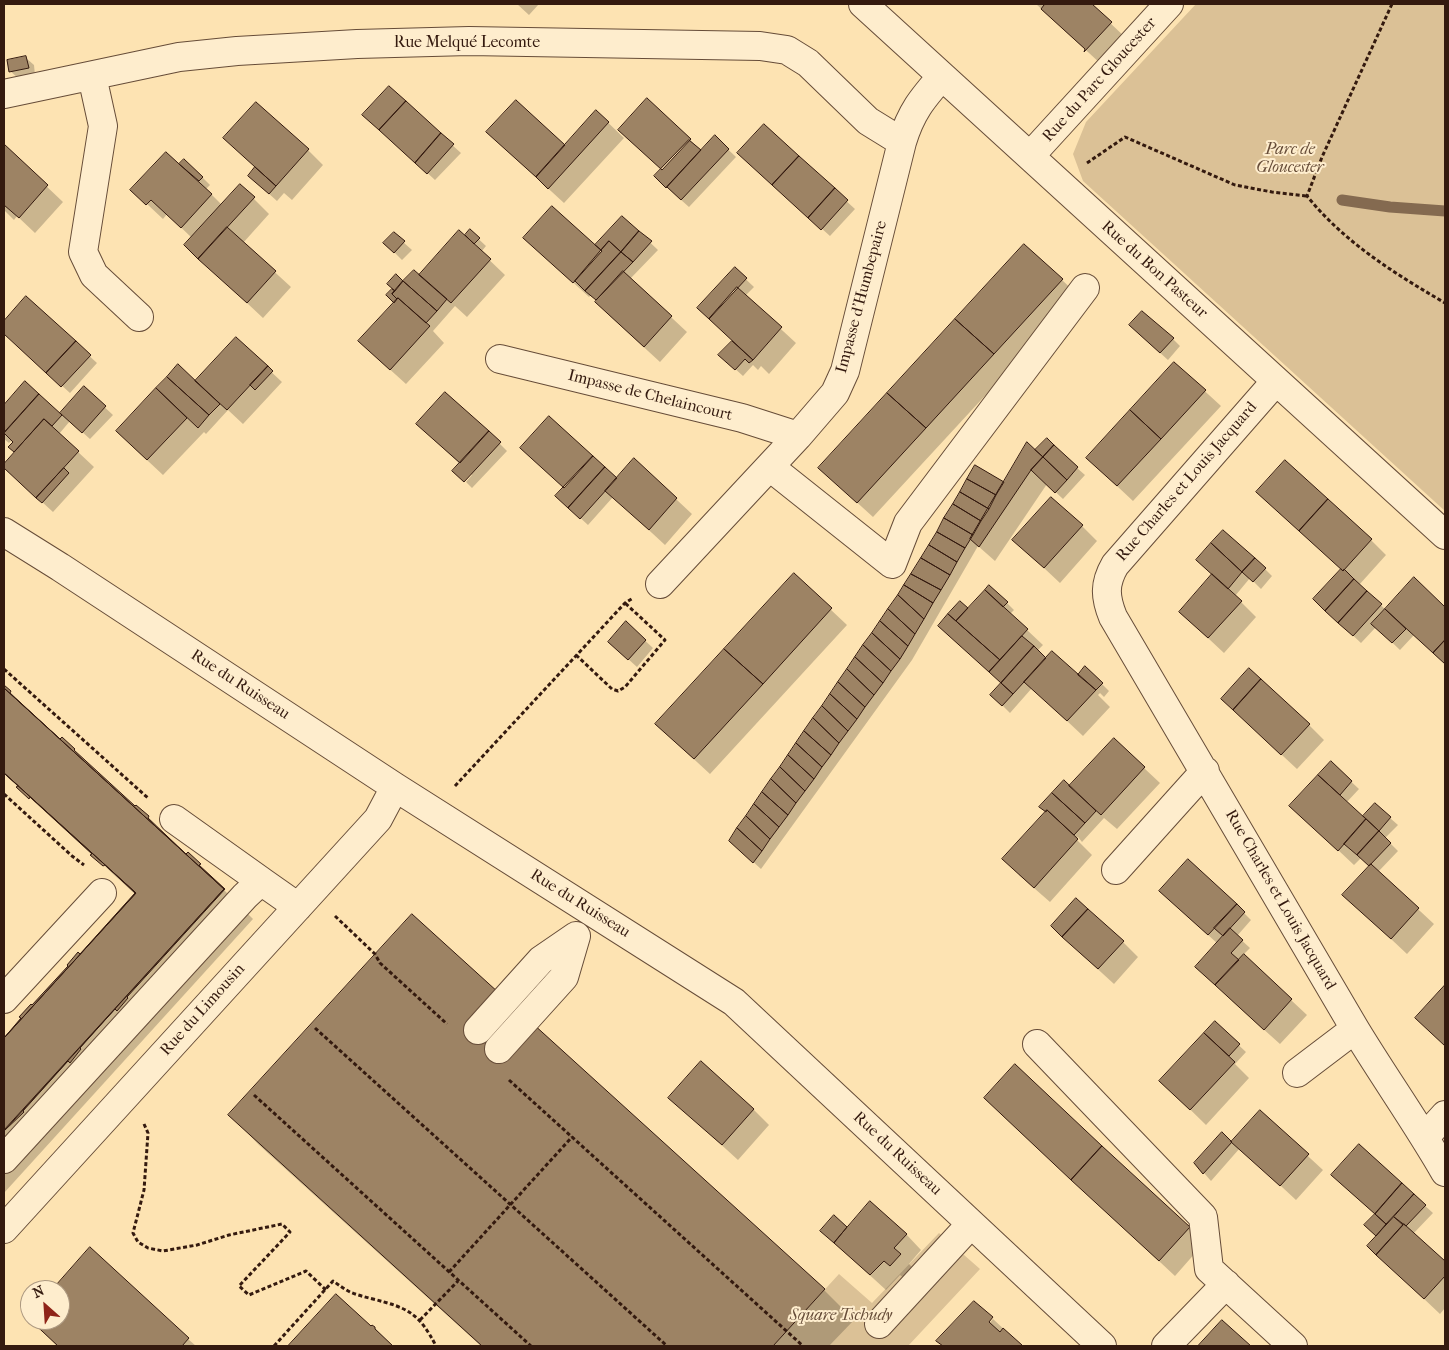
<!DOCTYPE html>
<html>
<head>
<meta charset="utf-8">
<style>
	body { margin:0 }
	#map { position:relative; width:1449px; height:1350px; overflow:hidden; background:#fde3b2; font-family:"IM FELL French Canon",serif }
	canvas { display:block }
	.frame { position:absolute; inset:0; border:5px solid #341a0f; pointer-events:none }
	.north { position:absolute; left:20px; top:1280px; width:50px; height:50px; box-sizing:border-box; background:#feedcd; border:1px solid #ad9981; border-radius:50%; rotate:334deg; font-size:14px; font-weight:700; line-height:20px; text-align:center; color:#341a0f }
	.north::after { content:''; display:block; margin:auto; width:18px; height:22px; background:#8f2418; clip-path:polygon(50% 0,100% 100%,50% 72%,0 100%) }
</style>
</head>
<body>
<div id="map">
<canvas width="1449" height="1350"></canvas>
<div class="frame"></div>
<div class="north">N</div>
</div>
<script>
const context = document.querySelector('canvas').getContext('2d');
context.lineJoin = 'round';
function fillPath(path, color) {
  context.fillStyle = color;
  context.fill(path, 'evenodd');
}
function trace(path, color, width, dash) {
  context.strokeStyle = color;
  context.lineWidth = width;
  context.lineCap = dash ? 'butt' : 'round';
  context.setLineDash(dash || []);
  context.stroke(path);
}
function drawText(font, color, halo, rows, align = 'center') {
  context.font = font + ' "IM FELL French Canon",serif';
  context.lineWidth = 4;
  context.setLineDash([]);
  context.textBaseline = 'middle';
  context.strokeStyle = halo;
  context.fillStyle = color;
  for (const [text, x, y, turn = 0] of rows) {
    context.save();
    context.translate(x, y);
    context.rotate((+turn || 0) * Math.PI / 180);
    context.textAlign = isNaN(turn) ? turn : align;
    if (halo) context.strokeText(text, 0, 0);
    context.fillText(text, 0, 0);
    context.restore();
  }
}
fillPath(new Path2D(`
	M1196,4H1445V511L1083,181L1073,154L1086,122Z
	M939,1233L980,1269L908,1346H773L839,1274L872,1303Z`), '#dbc196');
fillPath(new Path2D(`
	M517,4H539L529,15Z
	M1036,4H1090L1126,38L1102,65Z
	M26,58L34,65L35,75L18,78L10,71Z
	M597,112L624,138L564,203L503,147L564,146Z
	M764,126L855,209L830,236L754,168Z
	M440,134L461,153L435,180L388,137Z
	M715,137L736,157L689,207L663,184L690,140L702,151Z
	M4,146L63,202L35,233L17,216L14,220L4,210Z
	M308,150L323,165L292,200L284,193L277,201L249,176L256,167Z
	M188,170L202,177L210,185L206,189L222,205L240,185L269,214L243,243L291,287L263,318L201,260L192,238L167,214L163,219L132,190Z
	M623,217L658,250L630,279L687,332L660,362L612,318L596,302L598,301L591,295L589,297L541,253L601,252L602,250L597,245Z
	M470,231L486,246L481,252L505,275L467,317L455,306L433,331L444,343L406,384L375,356L395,303L387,295L394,289L403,283L420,276Z
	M394,234L412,250L402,260L393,251Z
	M735,269L754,287L745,296L796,343L769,374L761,366L758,370L753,365L743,376L720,355L733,341Z
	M1062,280L1078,295L873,517L819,468Z
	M26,298L97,363L70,393L4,333V322Z
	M1138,333L1173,339L1180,346L1168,360Z
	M236,339L282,382L243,424L228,410L206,434L204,432L163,475L133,447L160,393L195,382Z
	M1174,363L1221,406L1133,501L1087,458Z
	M26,383L60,414L84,388L113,415L90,439L70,421L59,434L94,467L53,512L4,467L16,452L10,447L14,443L11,441L9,443L4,439V407Z
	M489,433L507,451L472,488L466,482L472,475L433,439Z
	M1040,456L1077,468L1085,475L1063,499L1047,484L995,561L978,546L912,660L761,869L738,848L1004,484Z
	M634,460L692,514L665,545L613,497L588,525L564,503V488L617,479Z
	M1082,526L1097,541L1060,583L1014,540Z
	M1371,540L1386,555L1359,585L1386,610L1414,579L1445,608V664L1414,635L1400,650L1376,627L1361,643L1314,599Z
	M1265,569L1272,576L1261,589L1250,578L1235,596L1256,617L1224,653L1180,612L1214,575Z
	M794,575L847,625L710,774L672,739Z
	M960,603L968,610L1007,603L1014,610L1010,614L1043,645L1037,651L1046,659L1078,676L1102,684L1109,691L1104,697L1100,693L1098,695L1110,707L1083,736L1032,688L1010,713L999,702L1002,683L940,625Z
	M626,623L653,648L637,667L617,649Z
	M4,686L18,700L16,701L148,821L150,820L143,813L148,817L156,825L154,827L224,890L253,919L4,1193V1040L136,895L4,774Z
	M1242,718L1309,725L1324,740L1297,769Z
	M1331,763L1359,789L1346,803L1368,823L1390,818L1398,825L1385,838L1398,851L1378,872L1434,924L1407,954L1344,895L1370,866L1361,858L1354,865L1291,806Z
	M1144,768L1160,783L1117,829L1104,818L1082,842L1078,837L1076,839L1092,855L1050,902L1019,875L1047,812L1041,807Z
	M1236,905L1251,920L1237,936L1250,948L1243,955L1307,1015L1280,1044L1232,1001L1218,944L1176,906Z
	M412,916L824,1290L854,1320L829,1346H481L259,1145L230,1115Z
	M1123,942L1138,957L1114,984L1079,952Z
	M1445,987V1045L1416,1018Z
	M1215,1023L1246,1052L1235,1064L1249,1078L1206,1125L1161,1081Z
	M670,1098L753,1109L769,1125L738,1160Z
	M1260,1112L1323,1170L1296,1200L1240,1148L1211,1181L1204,1173L1222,1134L1232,1143Z
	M1001,1114L1189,1228L1204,1243L1175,1276Z
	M1359,1146L1433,1213L1413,1234L1445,1263V1308L1440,1314L1368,1246L1377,1236L1366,1225L1376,1215L1348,1190Z
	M834,1217L848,1229L906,1234L921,1250L909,1264L915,1270L906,1280L900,1275L886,1290L829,1238Z
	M90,1249L188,1339L196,1346H57L31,1320H60V1290H53Z
	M336,1296L371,1328L373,1326L393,1346H290Z
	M993,1319L1022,1346H944L938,1341L986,1327Z`), '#0003');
trace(new Path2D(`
	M1342,200L1390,207L1445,211`), '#846a50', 11);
const building = new Path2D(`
	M1042,4H1092L1112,22L1084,52L1085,49L1041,9L1044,5Z
	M26,56L29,68L9,72L7,60Z
	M389,86L406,101L379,130L362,115Z
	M647,98L691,139L662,170L618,130Z
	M516,100L565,145L536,177L486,132Z
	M406,101L441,133L415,163L379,130Z
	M256,102L309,149L276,186L223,138Z
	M596,110L609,122L548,189L536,177Z
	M764,124L799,156L772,185L737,153Z
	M441,133L454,144L427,174L415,163Z
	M715,135L729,149L681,200L667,187Z
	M689,140L701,150L666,188L654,176Z
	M4,144L48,185L19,218L4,205Z
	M166,152L212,194L181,228L151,200L146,205L130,190Z
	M799,156L835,188L808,218L772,185Z
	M184,159L203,177L199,181L179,164Z
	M255,167L276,186L269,194L248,176Z
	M240,184L255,197L198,259L184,245Z
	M835,188L848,200L821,230L808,218Z
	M552,206L602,251L573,283L523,238Z
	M622,216L639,231L621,252L609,241L601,250L595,245Z
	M227,227L276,271L247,303L198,259Z
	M470,229L480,238L474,244L465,235Z
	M459,230L491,259L451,303L419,275Z
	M639,231L652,241L633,262L621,252Z
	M394,232L405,241L394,253L383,243Z
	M609,241L621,252L585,291L575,281Z
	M1024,244L1063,279L994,354L955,319Z
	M621,252L633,262L596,300L585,291Z
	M735,267L747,278L709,319L697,308Z
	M414,270L447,299L437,311L403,281Z
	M623,271L672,316L644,347L595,302Z
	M396,274L403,281L395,291L387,284Z
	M403,281L437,311L426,323L398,298L397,299L392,294Z
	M737,287L782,327L753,360L709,319Z
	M392,289L395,291L392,294L397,299L394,303L386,295Z
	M26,296L76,341L46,373L4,334V321Z
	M398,298L430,326L390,370L358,341Z
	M1142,311L1174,338L1160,353L1129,325Z
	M955,319L994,354L926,428L887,393Z
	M236,337L268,366L227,410L195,381Z
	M76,341L91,355L61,387L46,373Z
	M732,341L753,360L749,363L745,359L735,370L718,355Z
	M1174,362L1206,390L1161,439L1130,410Z
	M178,364L220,404L209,415L167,377Z
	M268,366L273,371L255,390L250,385Z
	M167,377L209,415L198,428L156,388Z
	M25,381L39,394L4,433V405Z
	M84,386L106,406L82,433L60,413Z
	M156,388L187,418L147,460L116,431Z
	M445,392L489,431L460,463L416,424Z
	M887,393L926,428L857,503L818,468Z
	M39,394L62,415L52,426L44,419L14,452L8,447L13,442L4,433Z
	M1130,410L1161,439L1117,486L1086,458Z
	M549,416L593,456L564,488L520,448Z
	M44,419L79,451L36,498L4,468V464Z
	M489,431L501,442L464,482L452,471Z
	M1047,438L1054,445L1043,457L1035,450Z
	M1027,442L1043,457L1031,470L979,547L970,539Z
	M1054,445L1078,467L1067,480L1043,457Z
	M593,456L605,467L568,508L555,496Z
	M1043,457L1067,480L1055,493L1031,470Z
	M634,458L677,498L649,530L605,491Z
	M1285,460L1328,499L1299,531L1256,492Z
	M975,465L1004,482L996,495L967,479Z
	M605,467L617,478L580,519L568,508Z
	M64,468L69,473L42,503L36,498Z
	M967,479L996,495L989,509L960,492Z
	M960,492L989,509L981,521L953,504Z
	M1051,497L1083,525L1044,568L1012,540Z
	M1328,499L1372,539L1343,571L1299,531Z
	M953,504L981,521L973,535L944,518Z
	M944,518L973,535L965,548L937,532Z
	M1223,530L1255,558L1242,572L1211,543Z
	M937,532L965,548L957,562L929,545Z
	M1211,543L1242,572L1228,589L1196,560Z
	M929,545L957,562L950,575L921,558Z
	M921,558L950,575L941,590L911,574Z
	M1255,558L1266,568L1253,582L1242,572Z
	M1341,569L1343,571L1344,569L1354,579L1325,611L1313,599Z
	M794,573L832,608L763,684L724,649Z
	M911,574L941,590L933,603L904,585Z
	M1212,574L1242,601L1208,638L1179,612Z
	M1414,577L1445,607V640L1433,653L1385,609Z
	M1354,579L1367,591L1338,623L1325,611Z
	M904,585L933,603L924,619L898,595Z
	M989,585L1008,602L1003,607L985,590Z
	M985,590L1028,629L1000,660L956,621Z
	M1367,591L1382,604L1353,636L1338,623Z
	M898,595L924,619L915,634L888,609Z
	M960,601L968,608L956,621L948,614Z
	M888,609L915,634L908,646L880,621Z
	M1385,609L1406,629L1392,643L1371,624Z
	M948,614L1000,660L989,672L938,626Z
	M626,621L646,640L628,660L608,642Z
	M880,621L908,646L900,659L872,633Z
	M872,633L900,659L891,671L863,645Z
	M1022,636L1034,646L1001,683L989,672Z
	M1445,640V664L1433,653Z
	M863,645L891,671L883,683L855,657Z
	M1034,646L1046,658L1013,694L1001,683Z
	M724,649L763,684L694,759L655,724Z
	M1052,651L1096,690L1067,721L1024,682Z
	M855,657L883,683L874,695L847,669Z
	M1085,666L1103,683L1096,690L1078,675Z
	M1249,668L1261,679L1233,710L1221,699Z
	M847,669L874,695L865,707L838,682Z
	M1261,679L1310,724L1281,755L1233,710Z
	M838,682L865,707L857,719L830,694Z
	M1001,683L1013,694L1002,706L990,695Z
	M4,685L11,691L10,693L60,739L62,737L75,749L74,750L135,806L136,805L149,816L148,818L186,854L188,852L201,864L199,865L225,889L127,997L128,998L117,1011L115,1009L80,1048L81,1049L70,1063L68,1061L23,1111L24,1112L4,1131L224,889L4,688Z
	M4,688L224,889L4,1130V1038L136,893L4,773Z
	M830,694L857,719L848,731L822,706Z
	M822,706L848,731L839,743L813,718Z
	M813,718L839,743L831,755L804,731Z
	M804,731L831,755L822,767L796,743Z
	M1114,738L1145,767L1101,815L1069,786Z
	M796,743L822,767L814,779L788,755Z
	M788,755L814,779L805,791L780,767Z
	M1331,761L1352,781L1340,795L1318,775Z
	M780,767L805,791L796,803L771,779Z
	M4,773L136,893L4,1038L21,1018L19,1017L31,1004L32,1005L68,966L67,965L78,952L80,954L135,893L105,865L103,866L90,855L92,854L30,797L29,799L16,787L18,786Z
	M1318,775L1366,819L1338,851L1289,806Z
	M771,779L796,803L788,815L762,792Z
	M1064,780L1096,811L1085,823L1052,793Z
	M762,792L788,815L779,827L754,804Z
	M1052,793L1085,823L1074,835L1047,810L1046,812L1039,807Z
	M1375,803L1391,817L1379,831L1363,816Z
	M754,804L779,827L770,839L746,816Z
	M1047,810L1078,839L1034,888L1002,859Z
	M746,816L770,839L762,851L737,828Z
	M1366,819L1379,831L1357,855L1344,844Z
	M737,828L762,851L753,863L729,841Z
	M1379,831L1391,843L1369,866L1357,855Z
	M1188,859L1237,904L1208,935L1159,891Z
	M1371,864L1419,908L1391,939L1342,895Z
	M1076,898L1088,909L1062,937L1051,926Z
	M1237,904L1245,912L1223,936L1214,928Z
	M1088,909L1124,941L1098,969L1062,937Z
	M412,914L825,1289L773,1346H482L228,1115Z
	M1230,928L1243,940L1231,953L1239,960L1215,985L1195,967Z
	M1244,954L1292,999L1264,1030L1215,985Z
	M1445,985V1046L1415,1018Z
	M1215,1021L1240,1044L1229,1056L1204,1033Z
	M1204,1033L1235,1062L1190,1110L1159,1081Z
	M701,1061L754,1109L722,1145L668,1098Z
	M1015,1064L1102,1146L1071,1180L984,1098Z
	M1260,1110L1309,1154L1280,1186L1231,1142Z
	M1222,1132L1232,1142L1203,1174L1194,1163Z
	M1359,1144L1402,1183L1375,1214L1331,1175Z
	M1102,1146L1190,1227L1159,1261L1071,1180Z
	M1402,1183L1414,1194L1386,1224L1375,1214Z
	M1414,1194L1426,1205L1406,1226L1394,1217Z
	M870,1201L907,1234L894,1248L901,1254L890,1266L884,1261L870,1275L834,1243Z
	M1375,1214L1386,1224L1376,1236L1364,1225Z
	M834,1215L847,1227L834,1243L820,1231Z
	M1394,1217L1403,1225L1376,1255L1367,1246Z
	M1404,1224L1445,1261V1276L1424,1299L1376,1255Z
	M90,1247L189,1338L182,1346H58L27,1317L30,1314V1320H60V1290H52Z
	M336,1294L371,1326L372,1325L375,1327V1329L393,1346H288Z
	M974,1301L993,1317L989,1322L1000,1332L1003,1328L1022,1345L1021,1346H943L936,1341Z
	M1222,1320L1251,1346H1198Z`);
fillPath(building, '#9d8364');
trace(building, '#341a0f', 1);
const minor = new Path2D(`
	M863,4L1445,535
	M92,76L103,126L83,252L94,275L139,317
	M4,94L179,57L237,51L357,44L469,41L760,46L787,50L808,63L868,121L902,142
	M1030,156L1169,4
	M500,359L742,418L798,436
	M1276,381L1115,565C1104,584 1105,597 1113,617L1355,1029C1384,1077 1417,1123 1445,1172
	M770,467L892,564L908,523L1085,288
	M4,532L60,567L395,787L734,1002L1102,1346
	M660,584L798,436L835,393L845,371L902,142C911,112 922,99 942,76
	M174,819L261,881
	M1116,870L1205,771
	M4,999L102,893
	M478,1030L541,960L576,936L564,977L499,1049
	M1037,1044L1203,1217L1209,1269L1293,1346
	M1297,1073L1355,1029
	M1425,1137L1445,1115
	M4,1159L245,896L261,881L298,907
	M4,1229L378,819L395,787
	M879,1324L971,1224
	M1166,1346L1226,1284`);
trace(minor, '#664c38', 30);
trace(new Path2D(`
	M1392,4L1322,157L1307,196C1345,243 1394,273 1445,303
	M1087,163L1125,137L1235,185L1272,192L1307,196
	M576,655L612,689L618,691L625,687L665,640L625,603
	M4,669L148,798
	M455,786L625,603L633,598
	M4,794L72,856L84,865
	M335,916L375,954L380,963L447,1024
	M315,1028L667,1346
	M509,1080L803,1346
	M254,1095L531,1346
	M144,1124L148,1133L144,1190L133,1233L138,1242L148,1248L163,1251L197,1245L229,1235L282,1224L290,1232L239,1286L249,1295L306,1271L326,1290
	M449,1272L572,1137
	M420,1320L458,1281
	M274,1346L333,1281C339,1285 344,1289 350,1292C357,1295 365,1297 373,1299C408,1308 419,1313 436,1346`), '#341a0f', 3, [4, 2.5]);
trace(minor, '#feedcd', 28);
drawText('16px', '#341a0f', '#feedcd', [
	["Rue Melqué Lecomte",467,43],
	["Rue du Parc Gloucester",1100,80,-48],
	["Rue du Bon Pasteur",1154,270,42],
	["Impasse d'Humbepaire",862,297,-75],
	["Impasse de Chelaincourt",650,396,14],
	["Rue Charles et Louis Jacquard",1187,482,-49],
	["Rue du Ruisseau",240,685,33],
	["Rue Charles et Louis Jacquard",1280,900,60],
	["Rue du Ruisseau",580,904,32],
	["Rue du Limousin",203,1010,-48],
	["Rue du Ruisseau",897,1154,43]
]);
drawText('italic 16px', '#664c38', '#feedcd', [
	["Parc de",1290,150],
	["Gloucester",1290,168],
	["Square Tschudy",841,1316]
]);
</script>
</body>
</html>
